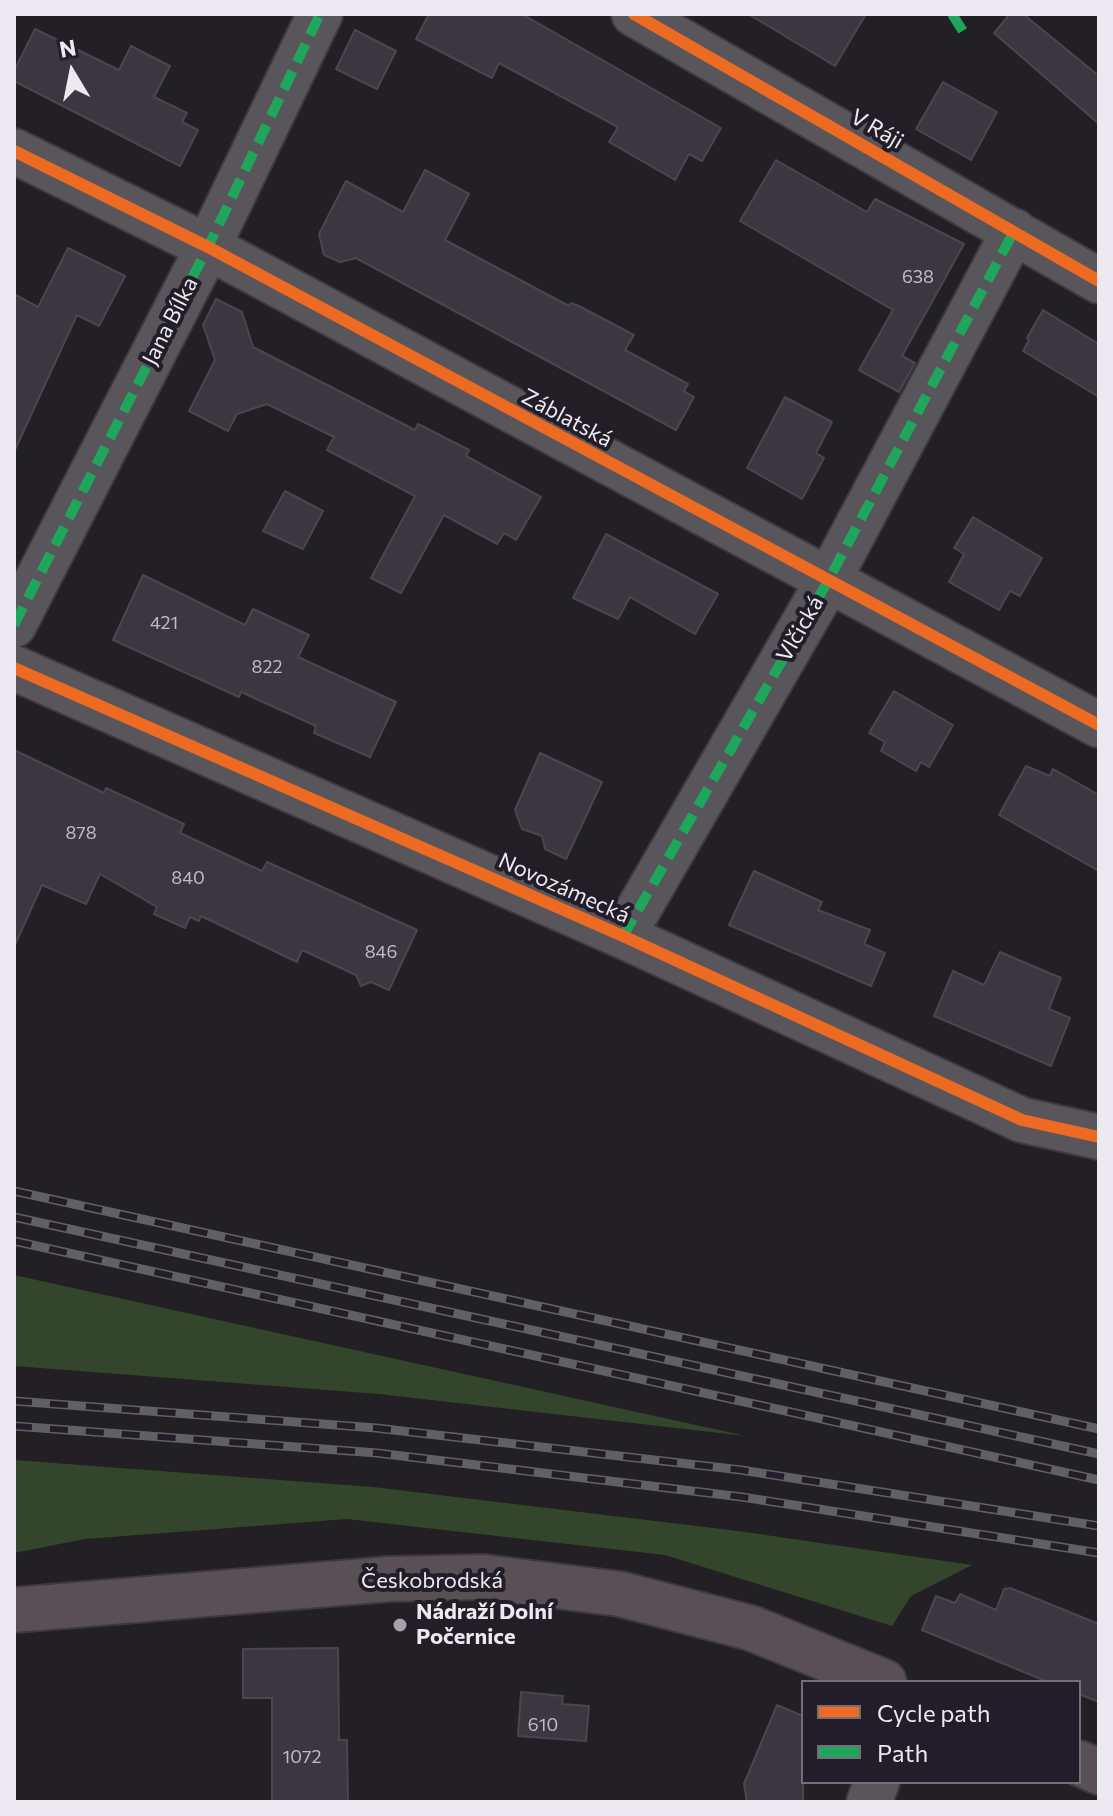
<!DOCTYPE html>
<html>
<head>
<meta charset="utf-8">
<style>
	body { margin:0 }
	#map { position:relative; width:1113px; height:1816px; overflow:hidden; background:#222025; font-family:Commissioner,sans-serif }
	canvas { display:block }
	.frame { position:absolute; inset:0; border:16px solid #ece9f0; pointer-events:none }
	.legend { position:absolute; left:801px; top:1680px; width:280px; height:104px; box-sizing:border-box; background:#221d28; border:2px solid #736f78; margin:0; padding:10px 14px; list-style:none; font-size:24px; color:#ece9f0 }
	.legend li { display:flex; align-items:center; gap:16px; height:40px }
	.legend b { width:40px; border:2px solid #736f78 }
	.north { position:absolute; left:32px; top:32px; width:80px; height:80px; -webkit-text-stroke:6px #221d28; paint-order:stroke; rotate:350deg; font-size:22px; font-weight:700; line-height:32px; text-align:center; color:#ece9f0 }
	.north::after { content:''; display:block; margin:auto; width:28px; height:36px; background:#ece9f0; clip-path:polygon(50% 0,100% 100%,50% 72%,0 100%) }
</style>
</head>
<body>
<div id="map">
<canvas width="1113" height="1816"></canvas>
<div class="frame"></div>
<ul class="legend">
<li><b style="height:10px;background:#ed6a23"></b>Cycle path</li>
<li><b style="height:10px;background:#20a55d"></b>Path</li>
</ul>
<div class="north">N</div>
</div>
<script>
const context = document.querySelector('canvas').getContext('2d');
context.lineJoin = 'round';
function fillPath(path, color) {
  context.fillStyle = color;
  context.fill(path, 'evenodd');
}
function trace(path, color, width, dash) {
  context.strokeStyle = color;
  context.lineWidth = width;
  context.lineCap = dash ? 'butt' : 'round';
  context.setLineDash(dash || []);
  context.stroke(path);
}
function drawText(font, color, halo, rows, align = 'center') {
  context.font = font + ' Commissioner,sans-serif';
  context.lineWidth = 8;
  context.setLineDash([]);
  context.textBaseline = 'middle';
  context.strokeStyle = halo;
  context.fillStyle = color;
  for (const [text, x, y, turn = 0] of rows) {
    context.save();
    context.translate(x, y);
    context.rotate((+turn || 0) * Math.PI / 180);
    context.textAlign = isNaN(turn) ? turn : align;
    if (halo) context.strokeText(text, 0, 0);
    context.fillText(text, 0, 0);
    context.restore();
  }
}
fillPath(new Path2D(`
	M14,1275L746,1436L379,1394L14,1366Z
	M14,1460L373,1487L738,1531L972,1565L911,1596L892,1626L665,1555L347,1519L85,1539L14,1553Z`), '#33452b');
const building = new Path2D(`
	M429,14H522L721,128L702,161L689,154L675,180L609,142L618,127L499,63L492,78L416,39Z
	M748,14H866L835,66Z
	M1010,14H1023L1099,76V124L994,33Z
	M35,29L119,70L131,46L170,66L154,97L187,113L182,122L198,130L180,166L14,81V71Z
	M355,30L396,51L377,89L336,69Z
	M943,82L997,112L971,160L916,129Z
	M776,160L867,212L875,199L964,244L902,356L915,363L899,392L859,370L893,310L740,221Z
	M425,170L469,194L445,240L569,306L571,303L579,306L634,335L625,350L688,384L684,391L694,397L676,430L356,258L340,262L324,255L319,234L346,181L403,212Z
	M68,248L125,276L99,326L77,315L14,452V294L38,307Z
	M216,299L242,312L253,347L415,430L418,424L469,450L466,456L541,497L516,540L504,533L497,544L444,515L401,593L371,578L415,496L327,450L334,437L267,404L237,414L228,431L189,411L215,360L203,325Z
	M1043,310L1099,344V397L1023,351L1029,340L1027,338Z
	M785,397L832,422L816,453L824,458L802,499L747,468Z
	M285,491L323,511L303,549L263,531Z
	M973,517L1042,558L1020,596L1010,591L999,610L949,582L964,554L954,548Z
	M606,534L718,594L695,634L630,597L618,619L573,598Z
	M143,575L245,625L253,609L309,635L298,657L396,702L370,757L314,733L316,726L241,692L239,697L113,640Z
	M894,691L953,725L929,767L921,762L916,771L881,751L885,742L869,733Z
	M14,750L104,793L106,788L184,824L180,833L262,871L267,862L417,930L389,990L371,982L361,986L356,975L302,950L297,962L201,916L199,921L190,917L185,928L154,914L157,907L100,874L86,904L42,885L14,947Z
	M540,753L602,782L566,859L545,849L542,836L522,829L515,810Z
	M1026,766L1050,776L1053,769L1099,795V871L999,815Z
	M754,871L822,902L818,910L870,930L864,944L885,953L871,986L729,925Z
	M1000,952L1061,978L1049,1009L1070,1018L1051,1066L934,1016L953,971L984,985Z
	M1010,1588L1099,1624V1702L1079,1694V1682H1048L922,1630L936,1596L955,1603L960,1594L996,1610L1004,1589Z
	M338,1648L339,1740H347L348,1802H272V1698H243V1649Z
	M521,1692L563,1696L562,1704L589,1706L586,1741L518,1736Z
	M777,1705L803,1716V1802H747L744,1784Z`);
fillPath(building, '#3b3640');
trace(building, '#49474c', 2);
const minor = new Path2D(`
	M634,14L1099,281
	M14,151L208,247L1099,725
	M14,625L208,247L320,14
	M14,668L623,936L1022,1120L1099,1137
	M623,936L828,581L1014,231
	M869,1802L877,1782`);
const major = new Path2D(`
	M14,1610L389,1579L484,1577L620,1594L751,1628L884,1682
	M1079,1763L1099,1772`);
trace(minor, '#3d3a3f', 48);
trace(major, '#3d3a3f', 48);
trace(minor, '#58565b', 44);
trace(major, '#585054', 44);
const rail = new Path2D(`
	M14,1191L1099,1429
	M14,1217L1099,1454
	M14,1241L1099,1480
	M14,1401L376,1428L741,1470L1099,1526
	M14,1426L377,1453L742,1497L1099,1553`);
trace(rail, '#616063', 9);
trace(rail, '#221d28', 6, [18]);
trace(new Path2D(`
	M952,14L966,36
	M14,625L208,247L320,14
	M623,936L828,581L1014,231`), '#20a55d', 10, [20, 10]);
trace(new Path2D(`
	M634,14L1099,281
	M14,151L208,247L1099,725
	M14,668L623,936L1022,1120L1099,1137`), '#ed6a23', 12);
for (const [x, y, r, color] of [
	[400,1625,8,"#a5a3a9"]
]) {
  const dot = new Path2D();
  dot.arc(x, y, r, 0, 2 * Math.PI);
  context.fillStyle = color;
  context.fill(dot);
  trace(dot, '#221d28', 3);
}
drawText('18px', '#c0bcc4', null, [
	["638",918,277],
	["421",164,623],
	["822",267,667],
	["878",81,833],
	["840",188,878],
	["846",381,952],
	["610",543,1725],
	["1072",302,1757]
]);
drawText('22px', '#ece9f0', '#221d28', [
	["V Ráji",877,129,30],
	["Jana Bílka",170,321,-63],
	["Záblatská",567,418,28],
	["Vlčická",800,629,-60],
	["Novozámecká",564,888,24],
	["Českobrodská",432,1581]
]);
drawText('bold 22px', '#ece9f0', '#221d28', [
	["Nádraží Dolní",416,1612],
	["Počernice",416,1637]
], 'left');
</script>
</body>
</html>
